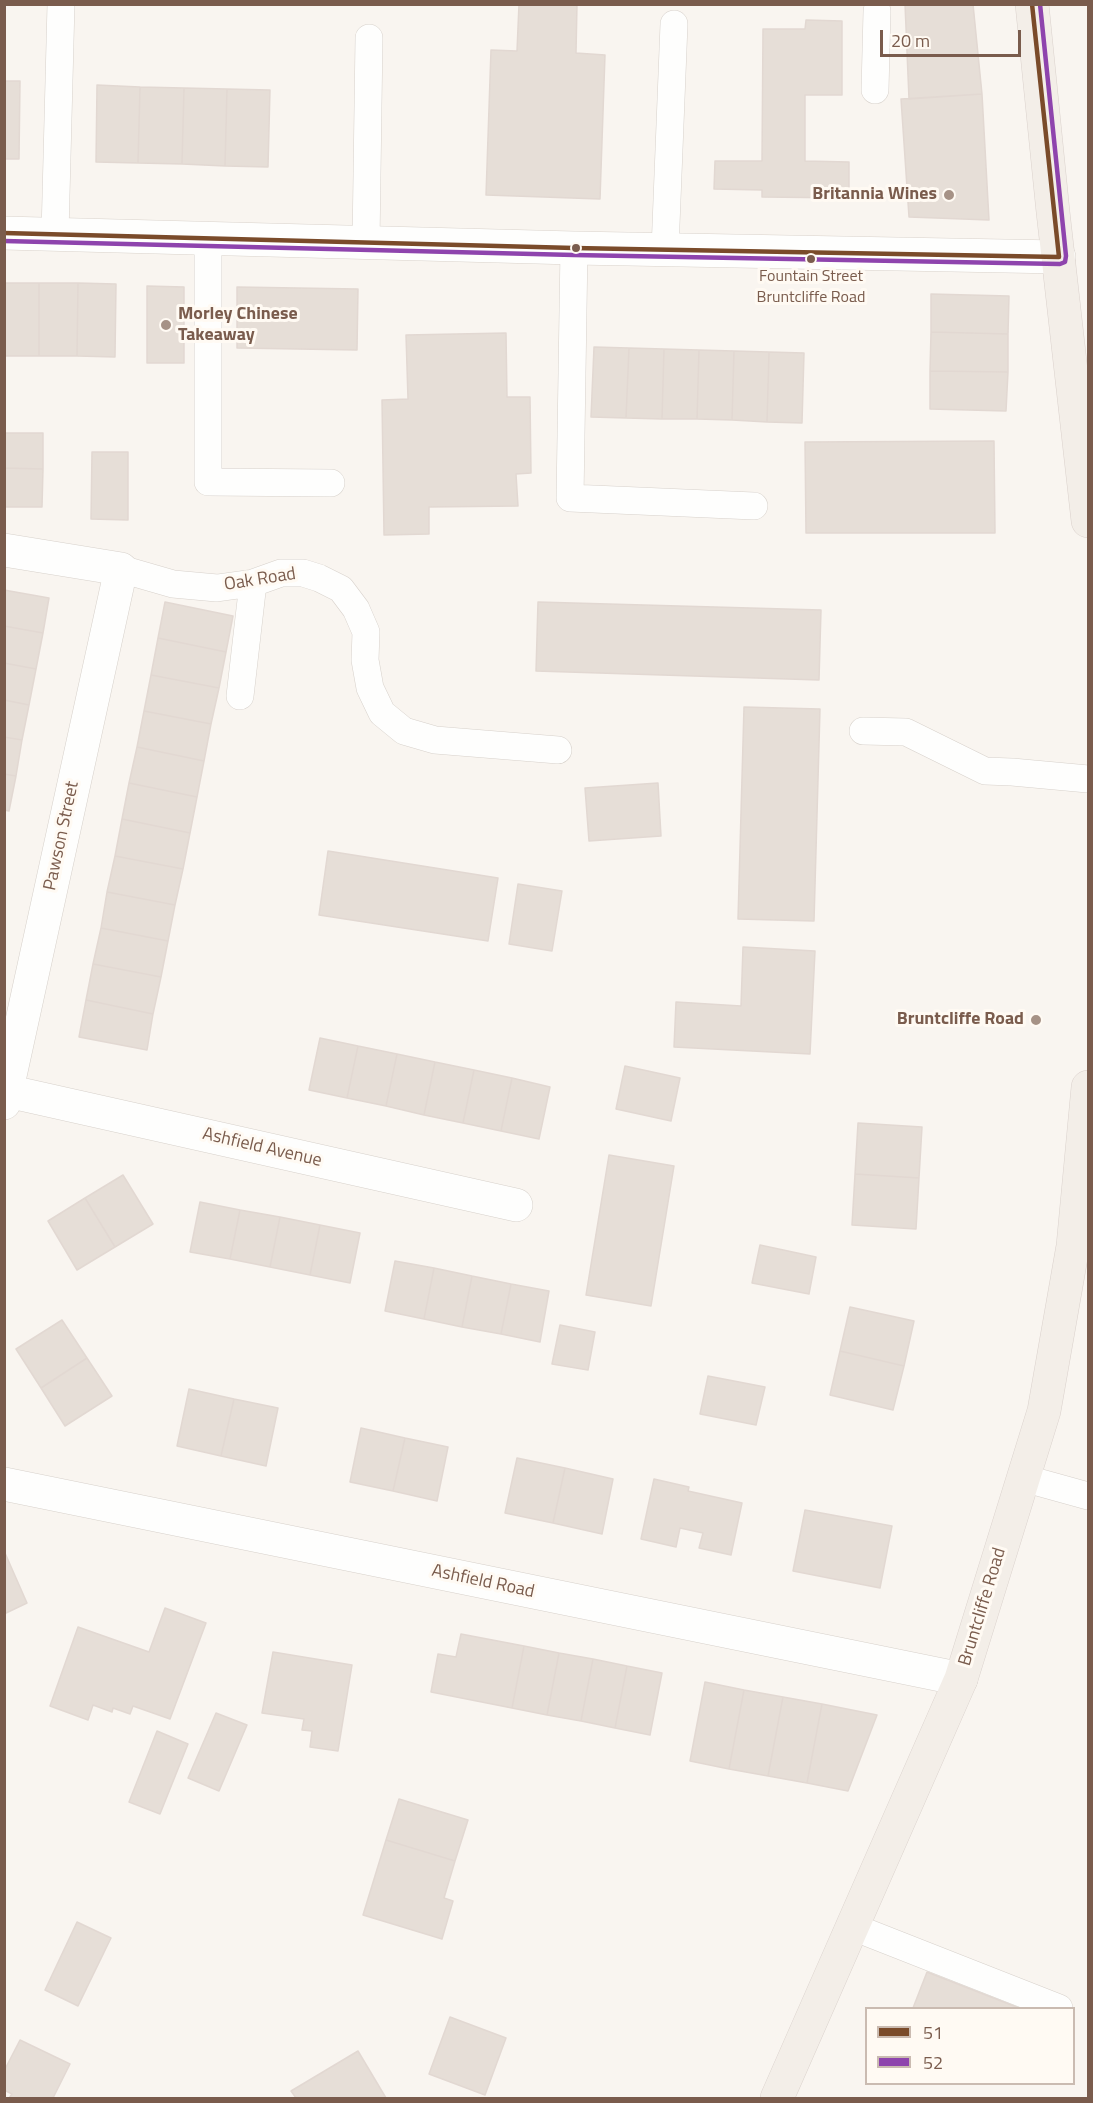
<!DOCTYPE html>
<html>
<head>
<meta charset="utf-8">
<style>
	body { margin:0 }
	#map { position:relative; width:1093px; height:2103px; overflow:hidden; background:#f9f5f0; font-family:"Titillium Web",sans-serif }
	canvas { display:block }
	.frame { position:absolute; inset:0; border:6px solid #7a5c4d; pointer-events:none }
	.legend { position:absolute; left:865px; top:2007px; width:210px; height:78px; box-sizing:border-box; background:#fffaf3; border:2px solid #cabbb1; margin:0; padding:8px 10px; list-style:none; font-size:18px; color:#7a5c4d }
	.legend li { display:flex; align-items:center; gap:12px; height:30px }
	.legend b { width:30px; border:2px solid #cabbb1 }
	.scale { position:absolute; left:880px; top:30px; width:141px; height:27px; box-sizing:border-box; border:3px solid #7a5c4d; border-top:0; padding-left:8px; font-size:18px; line-height:21px; white-space:nowrap; color:#7a5c4d; -webkit-text-stroke:4px #fffaf3; paint-order:stroke }
</style>
</head>
<body>
<div id="map">
<canvas width="1093" height="2103"></canvas>
<div class="frame"></div>
<ul class="legend">
<li><b style="height:8px;background:#7a4b2a"></b>51</li>
<li><b style="height:8px;background:#8e44ad"></b>52</li>
</ul>
<div class="scale">20 m</div>
</div>
<script>
const context = document.querySelector('canvas').getContext('2d');
context.lineJoin = 'round';
function fillPath(path, color) {
  context.fillStyle = color;
  context.fill(path, 'evenodd');
}
function trace(path, color, width, dash) {
  context.strokeStyle = color;
  context.lineWidth = width;
  context.lineCap = dash ? 'butt' : 'round';
  context.setLineDash(dash || []);
  context.stroke(path);
}
function drawText(font, color, halo, rows, align = 'center') {
  context.font = font + ' "Titillium Web",sans-serif';
  context.lineWidth = 6;
  context.setLineDash([]);
  context.textBaseline = 'middle';
  context.strokeStyle = halo;
  context.fillStyle = color;
  for (const [text, x, y, turn = 0] of rows) {
    context.save();
    context.translate(x, y);
    context.rotate((+turn || 0) * Math.PI / 180);
    context.textAlign = isNaN(turn) ? turn : align;
    if (halo) context.strokeText(text, 0, 0);
    context.fillText(text, 0, 0);
    context.restore();
  }
}
const building = new Path2D(`
	M519,4H577L576,53L605,55L600,199L486,195L491,50L517,51Z
	M905,4H973L982,94L909,99Z
	M806,20L842,21V95H805V161L849,162V198L762,197V190L714,189L715,161H762L763,29H805Z
	M4,81H20L19,159H4Z
	M97,85L140,87L138,163L96,162Z
	M140,87L184,88L182,164L138,163Z
	M184,88L227,89L225,166L182,164Z
	M227,89L270,90L268,167L225,166Z
	M982,94L989,220L909,217L901,99Z
	M4,283H39V356H4Z
	M39,283H78L77,356H39Z
	M78,283L116,284L115,357L77,356Z
	M147,286L184,287V363H147Z
	M237,287L358,289L357,350L237,348Z
	M931,294L1009,296L1008,334L931,332Z
	M931,332L1008,334V372L930,371Z
	M506,333L507,397H530L531,473L516,474L518,506L429,507V534L384,535L382,400L408,399L406,335Z
	M594,347L629,348L626,418L591,417Z
	M629,348L664,349L662,419L626,418Z
	M664,349L699,350L697,419H662Z
	M699,350L734,351L732,420L697,419Z
	M734,351L769,352L767,422L732,420Z
	M769,352L804,353L802,423L767,422Z
	M930,371L1008,372L1006,411L930,409Z
	M4,433H43V469L4,468Z
	M994,441L995,533H806L805,442Z
	M92,452H128V520L91,519Z
	M4,468L43,469L42,507H4Z
	M4,590L49,598L43,633L4,626Z
	M165,602L233,616L226,652L158,638Z
	M538,602L821,610L819,680L536,671Z
	M4,626L43,633L36,669L4,663Z
	M158,638L226,652L219,688L151,675Z
	M4,663L36,669L29,705L4,700Z
	M151,675L219,688L211,724L144,711Z
	M4,700L29,705L22,740L4,737Z
	M744,707L820,709L814,921L738,919Z
	M144,711L211,724L204,761L137,747Z
	M4,737L22,740L16,776L4,774Z
	M137,747L204,761L197,797L129,783Z
	M4,774L16,776L9,811L4,810Z
	M129,783L197,797L190,833L122,819Z
	M658,783L661,836L589,841L585,788Z
	M122,819L190,833L183,869L115,856Z
	M328,851L498,878L488,941L319,915Z
	M115,856L183,869L175,905L107,892Z
	M518,884L562,891L552,951L509,944Z
	M107,892L175,905L168,941L101,928Z
	M101,928L168,941L161,977L93,964Z
	M743,947L815,951L810,1054L674,1047L676,1002L741,1006Z
	M93,964L161,977L153,1014L86,1000Z
	M86,1000L153,1014L147,1050L79,1037Z
	M320,1038L358,1046L347,1098L309,1090Z
	M358,1046L397,1054L386,1106L347,1098Z
	M397,1054L435,1062L424,1115L386,1106Z
	M435,1062L474,1070L463,1123L424,1115Z
	M625,1066L680,1078L671,1121L616,1109Z
	M474,1070L512,1078L501,1131L463,1123Z
	M512,1078L550,1087L539,1139L501,1131Z
	M858,1123L922,1127L919,1178L855,1174Z
	M609,1155L674,1166L651,1306L586,1295Z
	M855,1174L919,1178L916,1229L852,1225Z
	M123,1175L153,1224L115,1247L85,1198Z
	M85,1198L115,1247L77,1270L48,1221Z
	M200,1202L240,1210L230,1259L190,1252Z
	M240,1210L280,1217L270,1267L230,1259Z
	M280,1217L320,1225L310,1275L270,1267Z
	M320,1225L360,1233L350,1283L310,1275Z
	M760,1245L816,1257L809,1294L752,1283Z
	M395,1261L434,1268L424,1319L385,1311Z
	M434,1268L472,1276L462,1327L424,1319Z
	M472,1276L511,1284L501,1334L462,1327Z
	M511,1284L549,1291L540,1342L501,1334Z
	M850,1307L914,1321L904,1366L840,1351Z
	M62,1320L87,1358L41,1388L16,1349Z
	M560,1325L595,1332L588,1370L552,1364Z
	M840,1351L904,1366L893,1410L830,1395Z
	M87,1358L112,1396L65,1426L41,1388Z
	M708,1376L765,1387L756,1425L700,1414Z
	M189,1389L234,1399L221,1456L177,1446Z
	M234,1399L278,1408L266,1466L221,1456Z
	M361,1428L405,1438L393,1491L350,1482Z
	M405,1438L448,1447L437,1501L393,1491Z
	M517,1458L565,1468L553,1523L505,1513Z
	M565,1468L613,1479L602,1534L553,1523Z
	M654,1479L689,1487L688,1491L742,1503L731,1555L699,1548L703,1533L680,1528L676,1547L641,1539Z
	M805,1510L892,1526L880,1588L793,1571Z
	M5,1553L27,1603L4,1614V1554Z
	M165,1608L206,1623L170,1719L133,1706L130,1714L113,1708L112,1712L93,1705L88,1720L50,1706L78,1627L149,1652Z
	M461,1634L524,1646L512,1708L431,1692L438,1654L456,1657Z
	M524,1646L559,1653L547,1715L512,1708Z
	M273,1652L352,1665L338,1751L310,1747L312,1731L302,1730L304,1719L262,1713Z
	M559,1653L593,1659L581,1721L547,1715Z
	M593,1659L627,1666L615,1728L581,1721Z
	M627,1666L662,1673L650,1735L615,1728Z
	M705,1682L744,1690L729,1769L690,1761Z
	M744,1690L783,1697L768,1776L729,1769Z
	M783,1697L822,1704L807,1783L768,1776Z
	M822,1704L877,1715L848,1791L807,1783Z
	M216,1713L247,1725L219,1791L188,1778Z
	M157,1731L188,1744L160,1814L129,1802Z
	M399,1799L468,1820L455,1861L386,1840Z
	M386,1840L455,1861L444,1898L453,1901L442,1939L363,1915Z
	M77,1922L111,1938L78,2006L45,1990Z
	M927,1972L1019,2008H913Z
	M450,2017L506,2038L485,2095L429,2074Z
	M20,2040L70,2064L53,2098H9L12,2094L4,2090V2071Z
	M358,2051L386,2098H296L291,2091Z`);
fillPath(building, '#e6ded7');
trace(building, '#e2d8d2', 1.5);
const lane = new Path2D(`
	M875,90L877,11
	M55,234L61,4
	M208,239V482L331,483
	M366,243L369,38
	M574,248L570,498L754,506
	M665,250L674,24
	M121,569L173,584L217,588L253,583L281,573H303L319,578L341,589L356,609L366,632L365,660L370,688L382,713L404,731L435,740L558,750
	M240,696L253,583
	M863,731L906,732L985,771L1012,772L1088,779
	M1023,1478L1088,1496
	M853,1927L1059,2008`);
const street = new Path2D(`
	M4,550L121,569L4,1103
	M7,1091L516,1205
	M4,1484L961,1679`);
const secondary = new Path2D(`
	M4,233L574,248L1059,257`);
const primary = new Path2D(`
	M1032,4L1053,212L1088,521
	M777,2098L961,1679L1044,1411L1073,1246L1088,1087`);
trace(lane, '#d7d1cb', 28);
trace(street, '#d7d1cb', 34);
trace(secondary, '#d9d2cb', 34);
trace(primary, '#dad1cc', 34);
trace(lane, '#fefefd', 27);
trace(street, '#fefefd', 33);
trace(secondary, '#fefefd', 33);
trace(primary, '#f3eee8', 33);
trace(new Path2D(`
	M4,233L574,248L1059,257L1032,4`), '#7a4b2a', 4.5);
trace(new Path2D(`
	M4,241L574,255L1060,264L1065,262L1066,256L1040,4`), '#8e44ad', 4.5);
for (const [x, y, r, color] of [
	[949,195,6,"#a69286"],
	[576,248,5,"#7a5c4d"],
	[811,259,5,"#7a5c4d"],
	[166,325,6,"#a69286"],
	[1036,1020,6,"#a69286"]
]) {
  const dot = new Path2D();
  dot.arc(x, y, r, 0, 2 * Math.PI);
  context.fillStyle = color;
  context.fill(dot);
  trace(dot, '#fffaf3', 2);
}
drawText('16px', '#7a5c4d', '#fffaf3', [
	["Fountain Street",811,277],
	["Bruntcliffe Road",811,298]
]);
drawText('bold 18px', '#7a5c4d', '#fffaf3', [
	["Britannia Wines",937,195],
	["Morley Chinese",178,315,"left"],
	["Takeaway",178,336,"left"],
	["Bruntcliffe Road",1024,1020]
], 'right');
drawText('18px', '#7a5c4d', '#fffaf3', [
	["Oak Road",260,580,-9],
	["Pawson Street",62,836,-78],
	["Ashfield Avenue",262,1148,13],
	["Ashfield Road",483,1582,12],
	["Bruntcliffe Road",983,1607,-73]
]);
</script>
</body>
</html>
